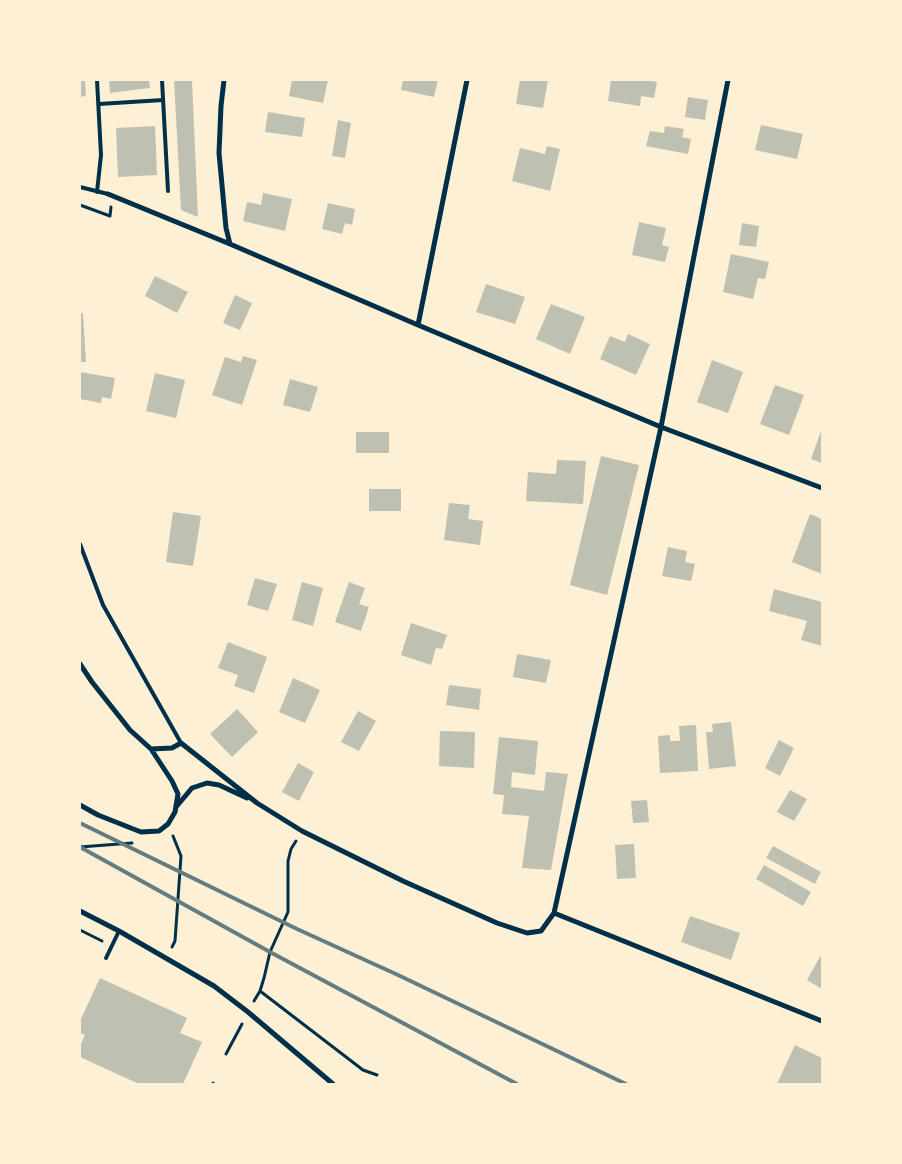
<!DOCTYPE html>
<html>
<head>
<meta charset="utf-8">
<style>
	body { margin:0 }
	#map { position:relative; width:902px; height:1164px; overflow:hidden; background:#fdf0d5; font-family:"Nunito Sans",sans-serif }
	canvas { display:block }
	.frame { position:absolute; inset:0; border:81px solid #fdf0d5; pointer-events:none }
</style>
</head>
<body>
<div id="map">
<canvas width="902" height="1164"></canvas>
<div class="frame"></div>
</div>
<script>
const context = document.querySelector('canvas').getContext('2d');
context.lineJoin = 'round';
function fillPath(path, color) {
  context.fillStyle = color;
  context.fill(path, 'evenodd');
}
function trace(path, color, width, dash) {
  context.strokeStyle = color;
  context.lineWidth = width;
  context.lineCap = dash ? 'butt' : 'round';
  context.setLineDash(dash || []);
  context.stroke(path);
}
fillPath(new Path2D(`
	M80,80H85L86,96L80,97Z
	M109,80H149L150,88L110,93Z
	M174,80H192L198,217L181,210Z
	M292,80H328L323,103L289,96Z
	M403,80H438L434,97L401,90Z
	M520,80H548L543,108L516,104Z
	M611,80H644L657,82L654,98L641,96L640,106L608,101Z
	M688,97L708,100L705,120L685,117Z
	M268,112L305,118L302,137L265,132Z
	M338,120L351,123L345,158L332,156Z
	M761,125L803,134L797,159L755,150Z
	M155,126L157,175L118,177L116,128Z
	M665,126L684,129L682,137L691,139L688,154L646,146L650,131L664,133Z
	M547,146L560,149L550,191L512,181L520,148L545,154Z
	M263,193L292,199L285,231L243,221L247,202L261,205Z
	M328,203L355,209L352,225L345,223L342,234L322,229Z
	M639,222L666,228L662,245L669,247L665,262L632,255Z
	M742,223L759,226L756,247L739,245Z
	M731,254L769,262L765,279L758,278L753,299L723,292Z
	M155,276L188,292L177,313L145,296Z
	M486,284L525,297L515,324L476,312Z
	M235,295L252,303L240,330L223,323Z
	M551,304L585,317L570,354L536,339Z
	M80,313H83L86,362H80Z
	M628,334L650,344L636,375L600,359L610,336L625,342Z
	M243,356L257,360L242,405L212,395L225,357L241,362Z
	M712,360L743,372L728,413L697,402Z
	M80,372L115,378L111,399L102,397L101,403L80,399Z
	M155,373L185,380L176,418L146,411Z
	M290,379L318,387L310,412L283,405Z
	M775,385L804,395L789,435L760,424Z
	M822,428V463L811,459Z
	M356,432H389V453H356Z
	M601,456L639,465L607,595L570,585Z
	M557,460L586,461L583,504L526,501L528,472L556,474Z
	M369,489H401V511H369Z
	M449,503L470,505L468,519L483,521L480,545L444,540Z
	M173,512L201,516L193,566L166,562Z
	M810,514L822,519V574L792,562Z
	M668,547L687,551L685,562L695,564L691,581L662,576Z
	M255,578L277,584L268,611L247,605Z
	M302,582L323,588L313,626L292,620Z
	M349,582L365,588L359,604L369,607L361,631L335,622Z
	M774,589L822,602V646L801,640L807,621L769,611Z
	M411,623L447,635L442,649L436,648L431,665L401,655Z
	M228,642L267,657L254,693L234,686L238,675L218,668Z
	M517,654L551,660L546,683L513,677Z
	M293,678L320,690L305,723L279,712Z
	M449,685L481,689L479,710L446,705Z
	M237,709L258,732L232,757L210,734Z
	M358,711L376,721L359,751L341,742Z
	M731,722L736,766L709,769L706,732H713L712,724Z
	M696,725L698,771L660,773L658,736L670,735V741H680L679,726Z
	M440,731L475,732L474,768L439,766Z
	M499,737L538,741L535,775L512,772L511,787L544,791L546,772L568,774L551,870L522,868L529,816L502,814L504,795L493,794Z
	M779,740L794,748L780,776L765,768Z
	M298,763L314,772L299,801L282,792Z
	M790,790L807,799L794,821L777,812Z
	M647,800L649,822L633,823L631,801Z
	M634,844L636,878L617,879L615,845Z
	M773,846L821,872L815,884L766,858Z
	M764,865L811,892L803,906L756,879Z
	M690,916L740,933L731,960L681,942Z
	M822,953V989L807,980Z
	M100,978L187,1018L180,1033L202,1042L183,1084H139L80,1057V1046L85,1035L80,1033V1021Z
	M795,1045L822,1058V1084H777Z`), '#bec0b2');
trace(new Path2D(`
	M80,205L110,216L111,207
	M80,847L132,843
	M80,930L102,941
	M172,947L175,941L181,856L173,836
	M260,991L363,1070L377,1075
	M254,1001L260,991L264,978L270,952L288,912V861L291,849L296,841
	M226,1054L242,1024
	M213,1083L214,1084`), '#003049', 3);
trace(new Path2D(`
	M162,80L168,191
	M99,104L163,100
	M80,187L108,194
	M97,192L101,155L97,80
	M80,544L103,605L181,743
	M106,958L119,931`), '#003049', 4);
trace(new Path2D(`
	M224,80L221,106L219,153L226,228L230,244
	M108,194L230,244L418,325L661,427L822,488
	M418,325L467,80
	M80,664L92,682L130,730L151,749L172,748L181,743L257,803L302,831L403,881L497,923L527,933L541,931L554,913L661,427L728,80
	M80,805L98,815L141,832L159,831L168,824L175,812L178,794L172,781L151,749
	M176,807L192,788L207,783L219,785L247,798
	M80,911L119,931L214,986L248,1012L333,1084
	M554,913L822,1021`), '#003049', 5);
trace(new Path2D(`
	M80,823L297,929L398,975L626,1084
	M80,847L270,952L517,1084`), '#657d81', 4);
</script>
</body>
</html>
